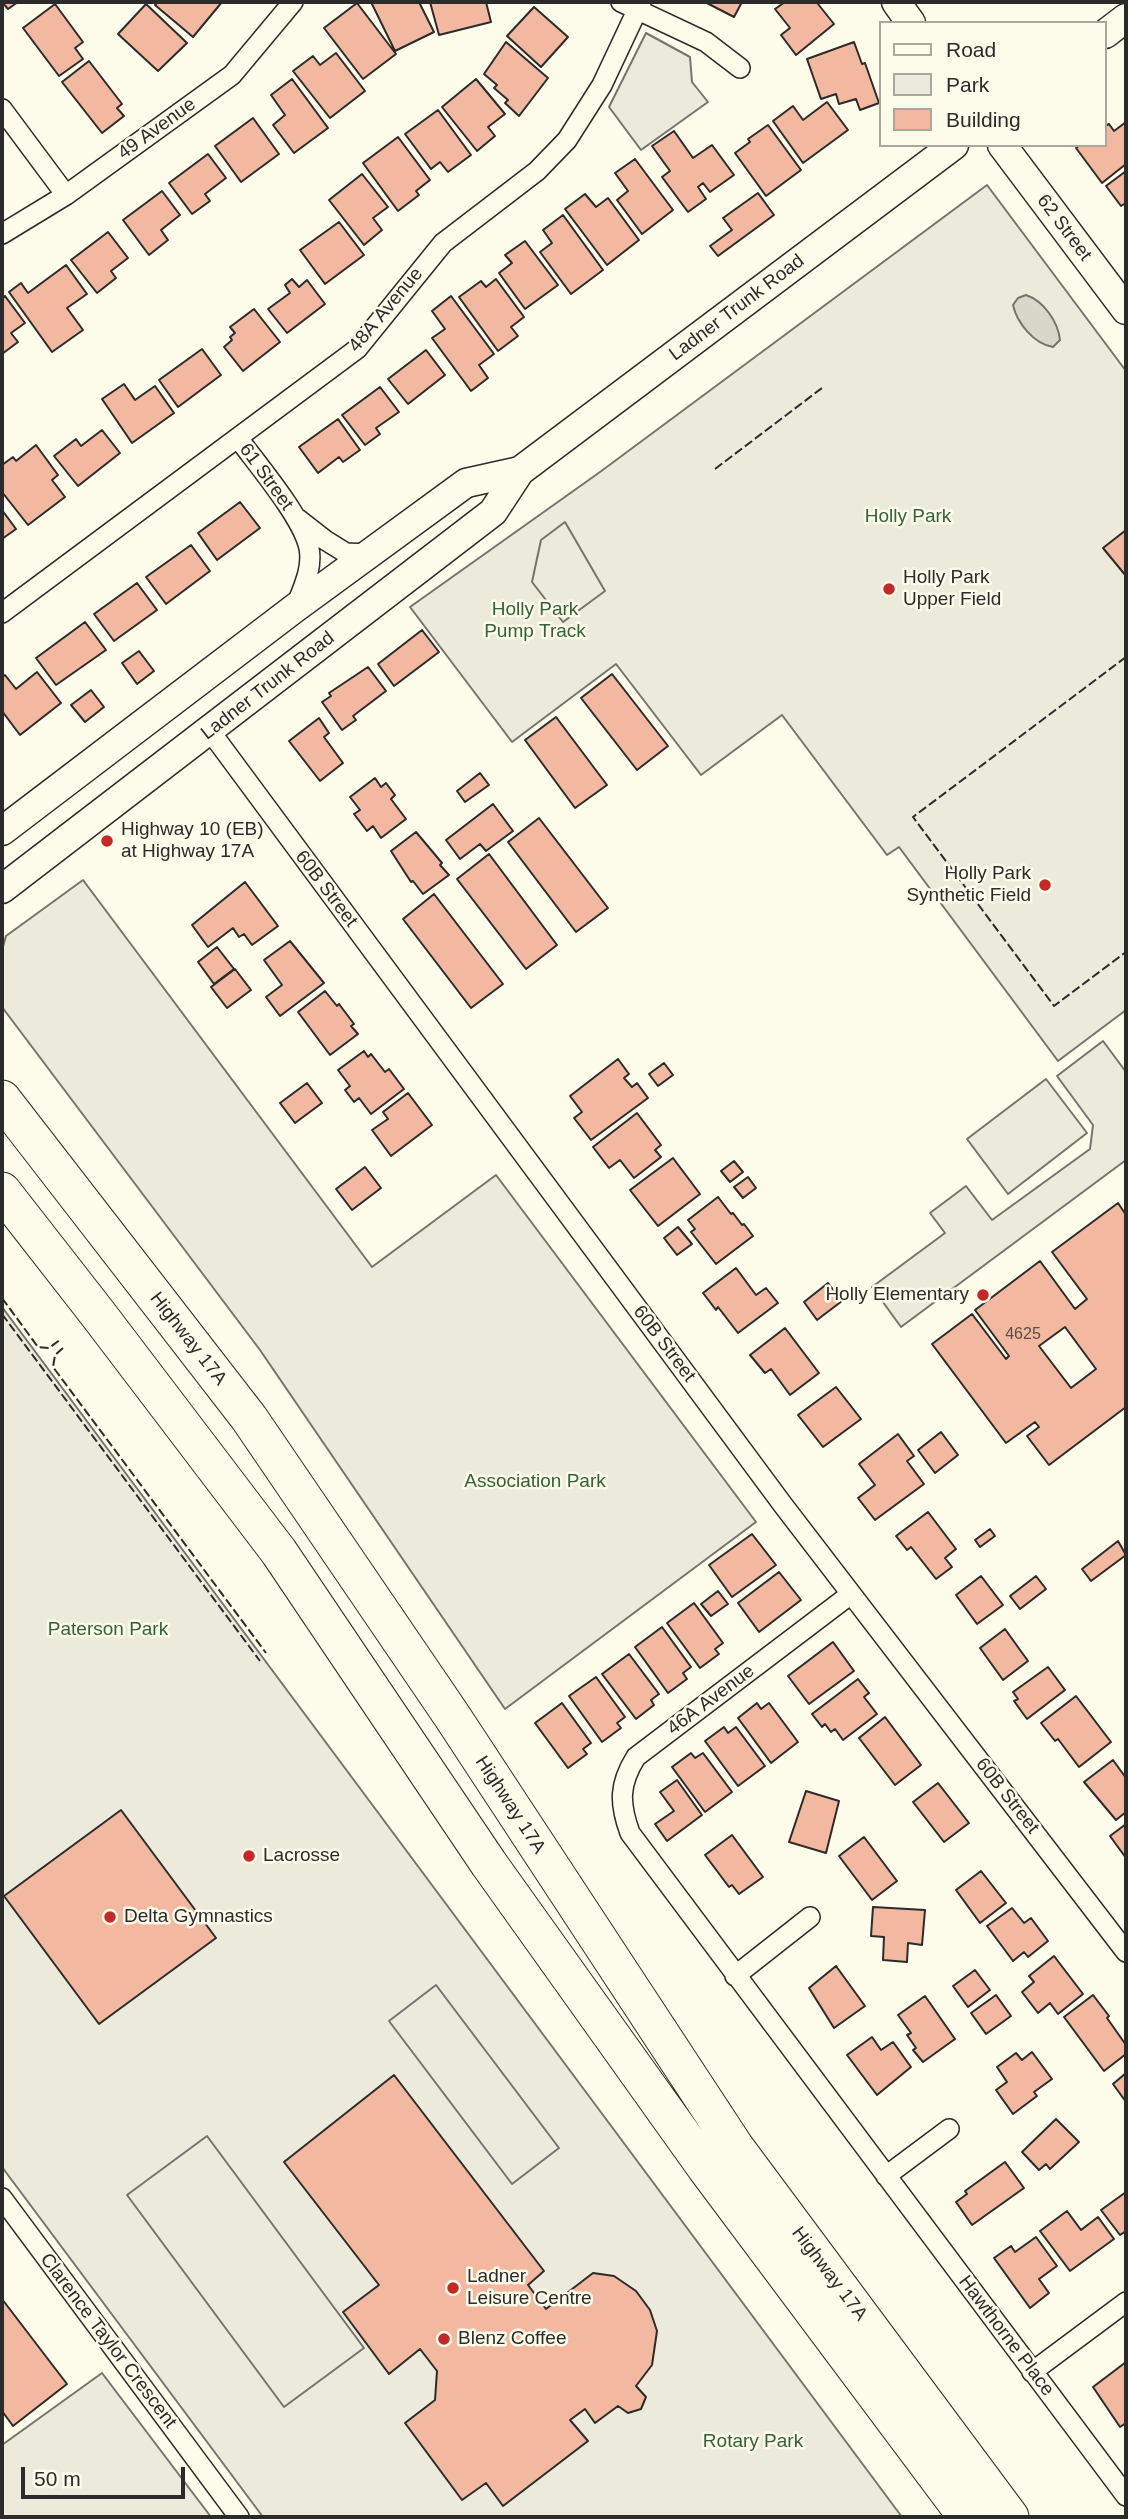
<!DOCTYPE html>
<html>
<head>
<meta charset="utf-8">
<style>
	body { margin:0 }
	#map { position:relative; width:1128px; height:2519px; overflow:hidden; background:#fdfbea; font-family:Arial,sans-serif }
	canvas { display:block }
	.frame { position:absolute; inset:0; border:4px solid #2b2b2b; pointer-events:none }
	.legend { position:absolute; left:879px; top:21px; width:228px; height:126px; box-sizing:border-box; background:#fdfbea; border:2px solid #a9a89e; margin:0; padding:9px 12px; list-style:none; font-size:21px; color:#2b2b2b }
	.legend li { display:flex; align-items:center; gap:14px; height:35px }
	.legend b { width:35px; border:2px solid #a9a89e }
	.scale { position:absolute; left:21px; top:2467px; width:164px; height:32px; box-sizing:border-box; border:4px solid #2b2b2b; border-top:0; padding-left:9px; font-size:21px; line-height:24px; white-space:nowrap; color:#2b2b2b; -webkit-text-stroke:5px #fdfbea; paint-order:stroke }
</style>
</head>
<body>
<div id="map">
<canvas width="1128" height="2519"></canvas>
<div class="frame"></div>
<ul class="legend">
<li><b style="height:9px;background:#fdfbea"></b>Road</li>
<li><b style="height:19px;background:#ecebdb"></b>Park</li>
<li><b style="height:19px;background:#f2b8a0"></b>Building</li>
</ul>
<div class="scale">50 m</div>
</div>
<script>
const context = document.querySelector('canvas').getContext('2d');
context.lineJoin = 'round';
function fillPath(path, color) {
  context.fillStyle = color;
  context.fill(path, 'evenodd');
}
function trace(path, color, width, dash) {
  context.strokeStyle = color;
  context.lineWidth = width;
  context.lineCap = dash ? 'butt' : 'round';
  context.setLineDash(dash || []);
  context.stroke(path);
}
function drawText(font, color, halo, rows, align = 'center') {
  context.font = font + ' Arial,sans-serif';
  context.lineWidth = 5;
  context.setLineDash([]);
  context.textBaseline = 'middle';
  context.strokeStyle = halo;
  context.fillStyle = color;
  for (const [text, x, y, turn = 0] of rows) {
    context.save();
    context.translate(x, y);
    context.rotate((+turn || 0) * Math.PI / 180);
    context.textAlign = isNaN(turn) ? turn : align;
    if (halo) context.strokeText(text, 0, 0);
    context.fillText(text, 0, 0);
    context.restore();
  }
}
const green = new Path2D(`
	M646,33L690,57L692,82L708,102L641,150L609,107Z
	M987,185L1126,371V1010L1058,1061L899,847L887,855L782,715L701,775L616,664L512,742L410,607L600,472Z
	M83,880L372,1267L496,1175L756,1522L505,1709L260,1350L2,1007V950L6,936Z
	M1103,1041L1126,1072V1160L901,1327L872,1287L945,1233L930,1213L966,1186L992,1220L1090,1149L1093,1125L1057,1076Z
	M1046,1079L1087,1133L1008,1194L967,1139Z
	M2,1307L902,2517H263L2,2167Z
	M102,2373L211,2517H2V2445Z`);
fillPath(green, '#ecebdb');
trace(green, '#74746e', 2);
const parking = new Path2D(`
	M565,522L605,591L563,622L532,582L541,540Z
	M436,1985L559,2148L512,2184L389,2021Z
	M207,2136L364,2348L284,2407L127,2195Z`);
fillPath(parking, '#eceadb');
trace(parking, '#74746e', 2);
const water = new Path2D(`
	M1026,295C1044,301 1058,322 1060,340L1053,347C1034,344 1017,323 1013,305L1018,298Z`);
fillPath(water, '#d8d7c9');
trace(water, '#74746e', 2);
const building = new Path2D(`
	M2,2H18L8,9Z
	M158,2H222L193,37L155,5Z
	M371,2H419L434,32L395,51Z
	M430,2H486L491,22L439,35Z
	M705,2H742L734,17Z
	M785,2H820L818,4L834,24L796,55L781,35L790,28L775,9Z
	M357,3L396,54L363,79L324,28Z
	M55,4L83,42L75,48L83,59L59,76L23,28Z
	M146,4L187,43L158,71L118,34Z
	M534,7L568,37L541,67L507,36Z
	M506,42L548,78L519,116L505,103L508,100L494,88L497,85L484,74Z
	M854,42L862,64L865,63L879,103L860,110L856,99L839,104L836,94L821,99L807,59Z
	M336,53L365,91L330,118L293,71L313,56L320,65Z
	M89,61L122,104L117,108L124,116L102,133L62,82Z
	M292,79L328,128L294,153L273,125L285,115L271,95Z
	M476,79L505,114L488,127L495,136L477,151L442,107Z
	M827,102L848,130L803,163L773,121L793,106L803,120Z
	M438,110L471,155L448,172L440,162L431,169L405,134Z
	M253,118L279,154L241,182L215,146Z
	M1126,122V164L1102,183L1076,148L1080,145H1105V126L1109,124L1114,131Z
	M768,125L801,170L766,196L735,153L750,142L748,139Z
	M674,131L693,158L712,145L734,175L710,192L703,183L698,187L706,199L688,212L662,177L670,171L652,146Z
	M398,137L430,180L416,191L419,195L398,211L363,163Z
	M208,154L226,178L205,194L210,201L192,214L169,183Z
	M635,159L673,210L642,234L617,200L628,191L615,173Z
	M1126,171V203L1121,206L1106,186Z
	M362,174L388,207L373,218L382,230L364,245L329,200Z
	M162,191L180,215L161,230L168,240L149,255L123,220Z
	M758,193L774,215L718,256L710,246L732,230L723,218Z
	M585,194L596,207L608,198L639,240L607,265L565,209Z
	M563,215L603,270L571,294L540,252L552,243L543,230Z
	M339,222L364,255L325,284L300,250Z
	M108,232L128,258L111,271L116,278L97,293L71,260Z
	M525,241L558,285L525,309L499,273L512,263L505,255Z
	M66,265L87,294L67,308L83,330L52,352L9,292L21,283L28,293Z
	M292,279L299,287L307,280L325,304L287,333L268,309L290,293L285,285Z
	M496,279L524,317L511,327L518,336L498,351L459,297L481,281L486,287Z
	M5,296L25,323L11,333L18,342L2,354V299Z
	M451,296L494,354L479,365L488,378L471,391L432,338L445,329L432,311Z
	M254,309L280,342L243,371L224,347L232,340L230,337L235,333L230,327Z
	M202,349L221,375L178,407L159,380Z
	M426,350L445,375L408,404L388,379Z
	M124,384L135,400L155,386L174,413L132,443L102,399Z
	M380,387L399,412L376,428L380,434L365,445L342,415Z
	M338,419L360,450L343,462L339,457L318,473L299,447Z
	M102,430L120,453L78,486L54,456L76,439L81,446Z
	M36,445L58,475L52,480L65,497L28,525L2,492V465L13,457L16,461Z
	M240,502L260,528L217,560L198,533Z
	M2,510L16,529L2,539Z
	M1126,530V576L1103,548Z
	M191,545L210,571L166,604L146,577Z
	M137,583L157,610L114,641L94,614Z
	M85,622L106,650L56,685L36,658Z
	M422,630L439,652L394,686L378,664Z
	M139,651L154,671L137,684L122,663Z
	M368,667L386,691L353,716L356,720L342,730L322,702L331,696L329,693Z
	M37,672L61,703L20,735L2,711V677L5,675L16,689Z
	M612,674L668,746L637,770L581,698Z
	M91,690L104,707L85,722L71,705Z
	M556,717L607,785L575,808L525,740Z
	M319,718L329,733L324,737L343,763L320,781L289,741Z
	M480,773L489,785L465,802L457,791Z
	M375,778L381,787L386,783L395,795L391,799L406,819L381,838L373,826L367,831L354,814L360,810L350,797Z
	M493,804L513,831L486,851L480,844L460,859L446,840Z
	M539,818L608,908L576,932L508,842Z
	M416,832L442,863L440,865L449,875L423,894L413,881L411,882L391,851Z
	M489,854L557,945L526,969L457,879Z
	M245,882L278,926L252,945L244,934L239,937L233,928L208,947L192,925Z
	M434,894L503,984L471,1008L403,919Z
	M290,941L324,983L280,1016L266,997L282,985L264,960Z
	M217,947L234,969L214,984L198,962Z
	M235,969L251,990L227,1008L211,987Z
	M325,991L337,1006L339,1004L354,1024L351,1026L358,1034L330,1055L298,1012Z
	M364,1051L368,1057L371,1054L385,1072L389,1069L404,1089L371,1114L359,1098L354,1102L345,1090L350,1086L338,1070Z
	M618,1059L629,1074L624,1078L632,1087L637,1083L648,1098L591,1140L574,1118L582,1112L570,1096Z
	M664,1063L673,1075L658,1086L649,1074Z
	M307,1083L322,1103L295,1123L280,1103Z
	M408,1093L432,1125L391,1156L372,1130L388,1119L383,1112Z
	M637,1113L661,1145L655,1150L661,1157L634,1178L620,1160L609,1168L593,1147Z
	M673,1158L700,1194L658,1226L630,1190Z
	M734,1161L743,1172L730,1182L721,1171Z
	M365,1167L381,1188L352,1210L336,1189Z
	M748,1177L756,1188L743,1198L734,1187Z
	M718,1197L731,1214L733,1213L742,1225L744,1224L753,1236L716,1264L691,1232L695,1229L688,1220Z
	M1118,1203L1126,1215V1407L1049,1465L1027,1436L1039,1427L1035,1422L1006,1443L932,1344L972,1314L1006,1359L1009,1356L975,1310L1040,1261L1075,1309L1087,1299L1052,1252ZM1065,1327L1096,1369L1071,1388L1039,1346Z
	M678,1227L692,1244L677,1255L664,1238Z
	M736,1268L756,1295L766,1288L778,1303L738,1333L718,1307L716,1310L703,1293Z
	M828,1283L842,1301L817,1320L804,1302Z
	M785,1328L819,1373L790,1395L771,1369L765,1373L750,1355Z
	M836,1387L861,1419L823,1447L798,1415Z
	M941,1432L958,1455L935,1473L918,1450Z
	M898,1434L914,1456L907,1461L924,1484L875,1520L858,1498L875,1485L859,1464Z
	M928,1512L956,1549L945,1558L952,1567L936,1579L911,1547L907,1550L896,1536Z
	M990,1529L995,1536L980,1547L975,1540Z
	M752,1534L776,1565L732,1597L709,1565Z
	M1118,1541L1126,1555L1091,1581L1082,1569Z
	M779,1572L801,1600L759,1632L738,1603Z
	M981,1576L1003,1605L977,1624L956,1595Z
	M1036,1576L1046,1589L1020,1609L1010,1596Z
	M718,1591L728,1604L711,1616L701,1604Z
	M694,1603L723,1643L715,1649L719,1654L700,1668L667,1623Z
	M662,1627L691,1667L683,1673L687,1679L668,1693L635,1647Z
	M1005,1629L1028,1661L1003,1680L980,1648Z
	M833,1642L854,1671L809,1704L788,1676Z
	M629,1654L659,1694L651,1700L654,1705L636,1719L602,1674Z
	M1048,1667L1065,1690L1027,1719L1014,1701L1018,1699L1013,1692Z
	M596,1677L625,1717L617,1723L621,1728L602,1742L569,1696Z
	M858,1679L869,1693L864,1697L877,1714L843,1740L835,1729L831,1732L825,1724L822,1727L812,1714Z
	M1076,1696L1111,1742L1079,1767L1058,1739L1055,1741L1041,1723Z
	M562,1703L591,1743L583,1749L587,1754L568,1768L535,1723Z
	M757,1703L761,1709L769,1703L798,1742L771,1763L738,1718Z
	M885,1717L921,1765L895,1785L859,1738Z
	M724,1727L728,1733L736,1727L765,1766L738,1786L705,1741Z
	M691,1753L695,1758L703,1753L732,1792L705,1812L672,1767Z
	M1113,1760L1126,1778V1812L1116,1820L1084,1782Z
	M677,1780L702,1815L667,1841L655,1824L674,1811L660,1792Z
	M938,1783L969,1823L944,1842L913,1802Z
	M806,1791L839,1801L826,1853L789,1842Z
	M121,1810L216,1938L99,2024L4,1896Z
	M1126,1824V1858L1110,1836Z
	M732,1835L763,1877L739,1894L732,1885L729,1887L705,1855Z
	M864,1837L897,1881L872,1900L839,1856Z
	M981,1871L1006,1903L980,1923L956,1890Z
	M873,1907L925,1910L922,1945L908,1943L907,1962L883,1960L884,1937L871,1936Z
	M1012,1908L1024,1923L1031,1918L1048,1941L1028,1957L1024,1952L1013,1961L987,1926Z
	M1054,1956L1083,1994L1058,2014L1050,2003L1038,2013L1022,1992L1034,1982L1029,1976Z
	M836,1966L865,2006L834,2028L809,1988Z
	M975,1970L990,1990L968,2007L953,1986Z
	M996,1995L1011,2016L986,2034L971,2013Z
	M1093,1995L1109,2016L1107,2018L1126,2045V2054L1104,2071L1064,2017Z
	M925,1996L955,2039L923,2062L913,2050L916,2048L907,2035L911,2033L898,2015Z
	M872,2037L881,2050L893,2042L911,2067L877,2095L847,2055Z
	M1032,2052L1052,2079L1034,2092L1037,2096L1013,2114L996,2090L1007,2082L997,2067L1016,2053L1022,2060Z
	M1126,2073V2102L1113,2084Z
	M394,2075L544,2271L528,2285L546,2309L593,2273L614,2276L636,2291L650,2310L657,2331L652,2365L636,2386L646,2397L641,2409L628,2413L618,2406L595,2423L585,2409L570,2420L588,2441L503,2506L486,2483L462,2500L405,2423L435,2400L437,2371L420,2349L389,2374L343,2312L379,2285L284,2162Z
	M1056,2119L1079,2142L1050,2169L1046,2164L1039,2170L1022,2152Z
	M1005,2162L1024,2188L972,2225L956,2202L967,2194L965,2191Z
	M1126,2192V2231L1120,2235L1101,2210Z
	M1067,2211L1081,2230L1098,2217L1114,2239L1070,2271L1040,2231Z
	M1036,2237L1057,2266L1039,2279L1049,2293L1030,2308L994,2258L1011,2246L1015,2252Z
	M2,2299L67,2384L13,2426L2,2411Z
	M1126,2362V2423L1120,2427L1093,2387Z`);
fillPath(building, '#f2b8a0');
trace(building, '#2b2b2b', 2);
const street = new Path2D(`
	M621,2L706,42L740,68
	M2,109L66,195
	M2,234L66,195L232,75L293,2
	M238,438C257,464 303,518 309,548C313,568 303,588 296,606
	M298,519L325,540L346,553L368,554
	M2,613L357,349L443,243L537,171L567,140L602,85L641,2
	M210,731L783,1505L1126,1952
	M851,1594L636,1757C619,1784 619,1803 630,1833L1126,2496
	M735,1976L810,1917
	M886,2176L949,2129
	M2,2198L239,2517
	M1032,2372L1126,2302`);
const secondary = new Path2D(`
	M896,2L911,23
	M1105,34L1126,18
	M1002,145L1126,310
	M2,831L295,608L466,483L520,471
	M2,889L493,512L520,471L954,145`);
const highway = new Path2D(`
	M2,1099L249,1418L452,1716L735,2147L1010,2517
	M2,1191L98,1314L279,1552L489,1864L706,2168L967,2517`);
trace(street, '#2b2b2b', 22);
trace(secondary, '#2b2b2b', 31);
trace(highway, '#2b2b2b', 39);
trace(street, '#fdfbea', 19);
trace(secondary, '#fdfbea', 28);
trace(highway, '#fdfbea', 37);
trace(new Path2D(`
	M715,469L822,388
	M1126,657L913,817L1054,1006L1126,952
	M2,1298L38,1347L49,1348L61,1339
	M2,1314L260,1661
	M63,1348L55,1355L53,1367L266,1653`), '#2b2b2b', 2, [9, 3.5]);
for (const [x, y, r, color] of [
	[889,589,7,"#c62828"],
	[107,841,7,"#c62828"],
	[1045,885,7,"#c62828"],
	[983,1295,7,"#c62828"],
	[249,1856,7,"#c62828"],
	[110,1917,7,"#c62828"],
	[453,2288,7,"#c62828"],
	[444,2339,7,"#c62828"]
]) {
  const dot = new Path2D();
  dot.arc(x, y, r, 0, 2 * Math.PI);
  context.fillStyle = color;
  context.fill(dot);
  trace(dot, '#fdfbea', 2.5);
}
drawText('16px', '#5d4e48', null, [
	["4625",1023,1335]
]);
drawText('19px', '#2b2b2b', '#fdfbea', [
	["49 Avenue",157,129,-36],
	["62 Street",1064,228,53],
	["Ladner Trunk Road",737,308,-37],
	["48A Avenue",386,310,-50],
	["61 Street",266,477,54],
	["Ladner Trunk Road",268,686,-38],
	["60B Street",326,889,53],
	["Highway 17A",188,1339,52],
	["60B Street",664,1344,53],
	["46A Avenue",711,1700,-37],
	["60B Street",1007,1796,52],
	["Highway 17A",510,1805,57],
	["Highway 17A",829,2274,53],
	["Hawthorne Place",1006,2336,53],
	["Clarence Taylor Crescent",108,2341,53]
]);
drawText('19px', '#34623c', '#fdfbea', [
	["Holly Park",908,517],
	["Holly Park",535,610],
	["Pump Track",535,632],
	["Association Park",535,1482],
	["Paterson Park",108,1630],
	["Rotary Park",753,2442]
]);
drawText('19px', '#2b2b2b', '#fdfbea', [
	["Holly Park",903,578],
	["Upper Field",903,600],
	["Highway 10 (EB)",121,830],
	["at Highway 17A",121,852],
	["Holly Park",1031,874,"right"],
	["Synthetic Field",1031,896,"right"],
	["Holly Elementary",969,1295,"right"],
	["Lacrosse",263,1856],
	["Delta Gymnastics",124,1917],
	["Ladner",467,2277],
	["Leisure Centre",467,2299],
	["Blenz Coffee",458,2339]
], 'left');
</script>
</body>
</html>
